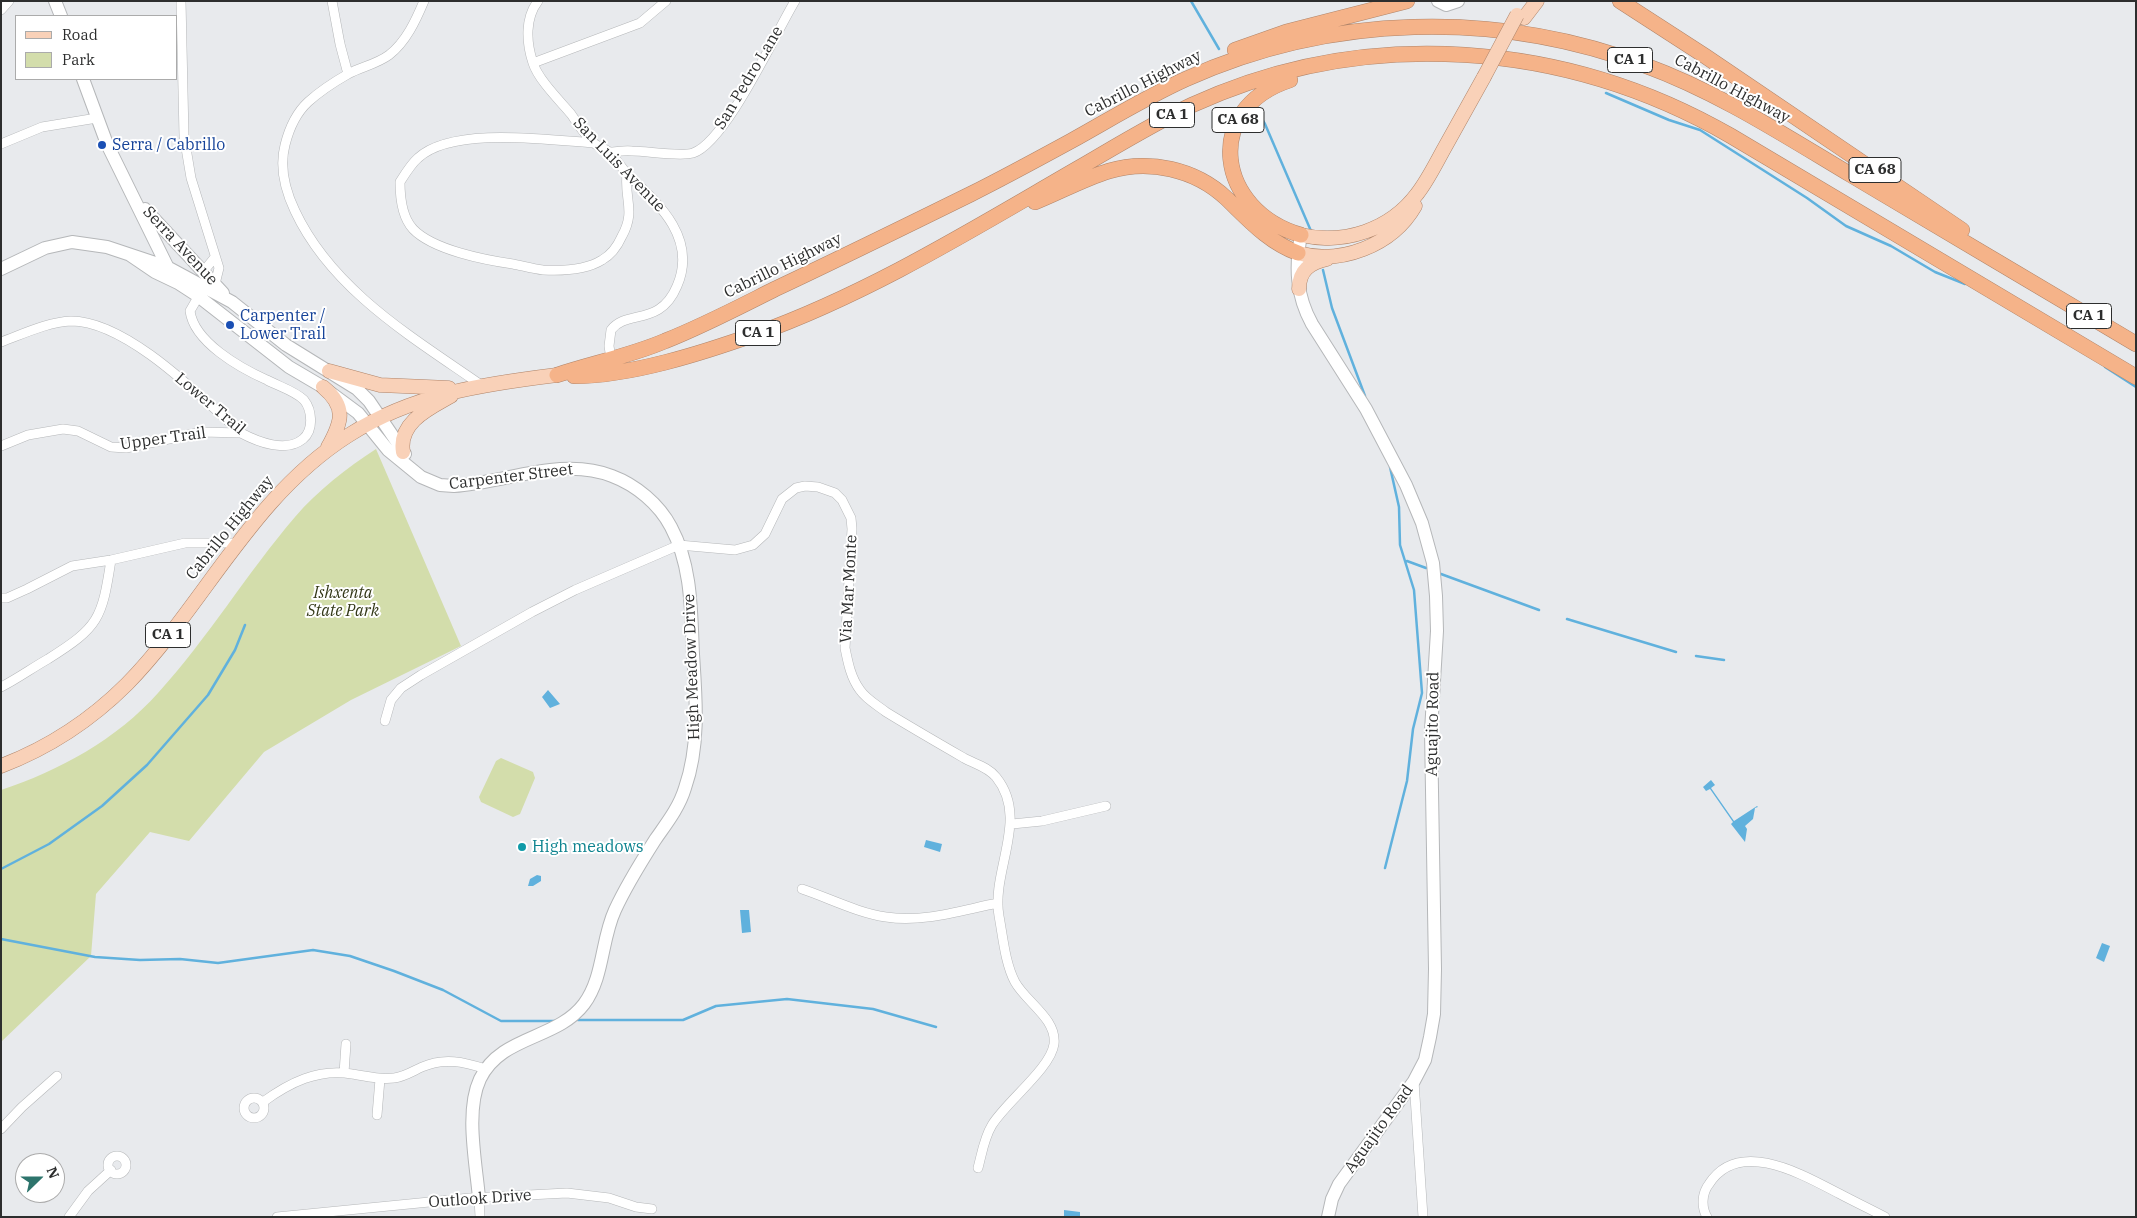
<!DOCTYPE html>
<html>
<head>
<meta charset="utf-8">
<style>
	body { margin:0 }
	#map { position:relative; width:2137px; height:1218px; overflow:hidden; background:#e8eaed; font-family:"IBM Plex Serif",serif }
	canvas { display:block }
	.frame { position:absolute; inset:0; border:2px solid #2d2e2e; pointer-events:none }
	.legend { position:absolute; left:15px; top:15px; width:162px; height:65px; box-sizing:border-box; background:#fff; border:1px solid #ababab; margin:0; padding:6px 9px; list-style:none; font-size:15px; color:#2d2e2e }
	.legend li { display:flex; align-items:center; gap:10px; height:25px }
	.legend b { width:25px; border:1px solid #ababab }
	.north { position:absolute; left:15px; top:1153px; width:50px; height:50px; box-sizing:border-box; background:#fff; border:1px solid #ababab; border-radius:50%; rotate:68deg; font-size:14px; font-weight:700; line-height:20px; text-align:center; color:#2d2e2e }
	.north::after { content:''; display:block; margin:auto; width:18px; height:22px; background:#2d746c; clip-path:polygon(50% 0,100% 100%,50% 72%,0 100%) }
</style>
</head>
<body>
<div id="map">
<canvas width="2137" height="1218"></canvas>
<div class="frame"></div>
<ul class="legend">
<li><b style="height:6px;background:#f9d1b8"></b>Road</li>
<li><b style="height:14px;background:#d3ddab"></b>Park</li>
</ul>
<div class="north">N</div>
</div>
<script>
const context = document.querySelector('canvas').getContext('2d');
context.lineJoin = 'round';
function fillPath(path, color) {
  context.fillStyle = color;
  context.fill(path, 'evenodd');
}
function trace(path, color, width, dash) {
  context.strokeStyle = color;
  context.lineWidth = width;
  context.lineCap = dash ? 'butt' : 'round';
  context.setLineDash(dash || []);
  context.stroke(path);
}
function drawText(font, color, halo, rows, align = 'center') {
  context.font = font + ' "IBM Plex Serif",serif';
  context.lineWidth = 4;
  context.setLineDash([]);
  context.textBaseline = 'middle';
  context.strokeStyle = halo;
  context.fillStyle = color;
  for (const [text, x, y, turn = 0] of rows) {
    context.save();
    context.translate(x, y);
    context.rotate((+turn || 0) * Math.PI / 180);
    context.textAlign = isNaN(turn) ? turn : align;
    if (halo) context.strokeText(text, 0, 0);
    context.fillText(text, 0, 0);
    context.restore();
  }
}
fillPath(new Path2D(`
	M376,449L461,646L351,700L264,752L189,841L150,832L96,894L91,956L1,1042V790C59,771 117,739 158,693C208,638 247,573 295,517C318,490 347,468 376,449Z
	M501,758L533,772L535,778L520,814L513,817L481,802L479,797L496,761Z`), '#d3ddab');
fillPath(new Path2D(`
	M548,690L560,704L550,708L542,697Z
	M1711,780L1715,785L1711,788L1734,821L1757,806L1758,807L1755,808L1753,819L1745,826L1747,829L1745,842L1731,824L1733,822L1710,789L1706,791L1703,787Z
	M926,840L942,844L940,852L924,847Z
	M537,875L541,876V881L533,886H528L530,879Z
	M740,910H749L751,932L742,933Z
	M2102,943L2110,946L2104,962L2096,958Z
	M1064,1210L1080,1212V1217H1064Z`), '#60b1dd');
trace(new Path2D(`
	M1191,1L1219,49
	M1606,93L1669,120L1700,130L1807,198L1846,226L1891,246L1935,272L1965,284
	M1255,108L1265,124L1311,231
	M1323,270L1332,308L1365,396
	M2105,367L2136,387
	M1407,561L1426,568
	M1441,574L1539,610
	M1567,619L1676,652
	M1696,656L1724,660
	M1385,868L1407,781L1413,729L1422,693L1414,590L1400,545L1399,507L1390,467
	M1,869L49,844L102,806L147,765L208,695L235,650L245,625
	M1,939L95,957L140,960L180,959L218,963L313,950L350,956L394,971L443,990L501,1021H555
	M578,1020H683L716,1006L787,999L873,1009L936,1027`), '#60b1dd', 2.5);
const street = new Path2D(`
	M181,1L184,136L191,178L219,268L215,284
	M332,1L340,44L348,74
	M424,1C416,20 406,42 389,55C377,64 361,67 348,74C334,82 319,92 308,102C295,114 289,129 285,145C279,168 285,190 295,211C332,290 412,337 481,385
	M538,1C525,18 526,42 533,63C538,79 559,100 571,114C578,124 585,136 595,144C599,147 604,148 608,151C616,158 622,169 630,177C661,205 697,240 677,286C660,327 627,309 611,330L609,346L611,359
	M1,10L9,1
	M533,63L640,23L666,1
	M594,143C549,140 452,126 418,158C411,164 405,174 400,182C400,198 402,217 413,229C433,250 485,260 513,264C523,266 533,269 543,270C562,271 586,270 602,260C611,255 618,245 622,236C636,211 624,199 627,174
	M1,144L42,127L97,118
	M609,152C616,152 624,150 632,151C647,151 680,157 693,153C726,142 775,34 795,1
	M203,272L215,257
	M1,342C23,334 48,322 71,321C127,321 201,397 241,433C258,442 286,453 303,439C314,430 312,410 304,400C295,391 278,386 267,380C240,368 194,342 190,311L201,292
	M1,446L28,435L63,429L78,431L111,447L126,448L202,432L241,433
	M1,598H7L27,589L72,566L111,560L185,543H238
	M1,687C17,679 32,668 48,659C99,627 102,619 111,560
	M385,721L391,700L401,688L421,675L532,612L575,590L679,545L735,550L753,545L765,534L782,499L796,488L805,486L818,487L835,493L842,500L851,518L852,529L845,648C848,663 851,678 860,690C866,699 877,705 886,712C912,728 938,743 964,758C975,764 988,767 996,777C1030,819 991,870 999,916C1003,937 1005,963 1015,982C1026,1002 1057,1019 1054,1044C1051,1068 1006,1102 992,1125C984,1138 982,1153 978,1168
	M1012,824L1042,821L1106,806
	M802,889C829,898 858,913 886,917C923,923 962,910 998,903
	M344,1073L346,1044
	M1414,1081L1423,1217
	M244 1108a10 10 0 1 1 20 0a10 10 0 1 1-20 0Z
	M263,1102C289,1083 318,1068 352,1074C366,1076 379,1080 394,1078C404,1077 413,1071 422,1067C444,1057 464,1062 486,1069
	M377,1115L380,1079
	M1,1129L22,1107L57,1076
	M108 1165a9 9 0 1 1 18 0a9 9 0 1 1-18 0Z
	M479,1198L480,1217
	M69,1217L88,1191L111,1170
	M277,1217L470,1198L567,1193L609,1198L636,1207L652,1209
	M1707,1217C1701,1207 1702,1193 1709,1184C1739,1137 1803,1175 1840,1194C1855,1202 1870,1209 1885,1217`);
const secondary = new Path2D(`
	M55,1L61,16
	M1438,1L1446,5L1458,1
	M83,79L107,144L170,272
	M145,209L223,293
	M1301,235C1295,267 1296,295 1312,324L1366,409L1406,485L1422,523L1433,563L1436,596L1437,631L1431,731L1435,969L1434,1014L1430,1037L1425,1060L1414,1081L1339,1184L1332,1199L1328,1217
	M130,255L155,272L178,283L198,296L289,367L323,387L358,413L388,450L421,477L440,485L454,486C505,483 562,456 612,476C636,485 659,504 671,527C692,566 691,611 693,654C696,699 700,745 685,788C679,808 666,824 655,840C641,862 626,886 615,910C601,940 604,977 584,1004C557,1040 501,1035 480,1079C465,1111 476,1163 479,1198
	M1,269L45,248L72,242L107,247L167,267L232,302L286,345L357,389L369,401L405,454`);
const primary = new Path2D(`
	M1524,18L1537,1
	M1301,235C1344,245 1390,230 1417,194C1428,180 1436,163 1445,147C1458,124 1471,100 1484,77
	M1298,253C1340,265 1392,246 1415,206
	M1299,289C1299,270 1310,263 1327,259
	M329,371L380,385L449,388
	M323,387C347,407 342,422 328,447
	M403,452C398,422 430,408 451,396
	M1,766C48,748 91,720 127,684C205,604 252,496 349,435C413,394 484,384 557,375`);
const highway = new Path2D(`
	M1620,1L1705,56L1962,230
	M1235,50L1286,32L1407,1
	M1290,80C1201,109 1217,211 1301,235
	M1035,202C1060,192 1083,179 1109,171C1149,159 1195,169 1226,198C1248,219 1268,242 1298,253
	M557,375C593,363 630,356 665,341C703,326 739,307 775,289C841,258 906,226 971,194C1005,177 1038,159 1071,141C1109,120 1146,97 1186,79C1330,14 1497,10 1644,65C1718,92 1784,135 1851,175C1946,231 2041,288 2136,344
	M574,376C631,376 702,353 756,334C870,293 973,229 1077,169C1115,147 1152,124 1192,105C1366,25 1566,41 1731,136L2136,377`);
trace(street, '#b5b7b9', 10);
trace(secondary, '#b5b7b9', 14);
trace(primary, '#af8469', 15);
trace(highway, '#af8469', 16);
trace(street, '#fff', 9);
trace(secondary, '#fff', 12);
trace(primary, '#f9d1b8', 14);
trace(highway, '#f5b389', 15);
const primaryBridge = new Path2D(`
	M1484,77L1517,15`);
trace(primaryBridge, '#af8469', 15, []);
trace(primaryBridge, '#f9d1b8', 14);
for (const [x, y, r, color] of [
	[102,145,5,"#1a4fb4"],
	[230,325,5,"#1a4fb4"],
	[522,847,5,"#0f9aa8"]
]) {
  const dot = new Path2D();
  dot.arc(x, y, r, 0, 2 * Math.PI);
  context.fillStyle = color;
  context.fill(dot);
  trace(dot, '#fff', 2);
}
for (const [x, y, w] of [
	[1630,60,45],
	[1172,115,45],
	[1238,120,52],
	[1875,170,52],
	[2089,316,45],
	[758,333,45],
	[168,635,45]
]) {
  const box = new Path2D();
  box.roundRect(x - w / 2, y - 12.5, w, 25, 4);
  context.fillStyle = '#fff';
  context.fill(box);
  trace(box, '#2d2e2e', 1);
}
drawText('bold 15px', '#2d2e2e', null, [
	["CA 1",1630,60],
	["CA 1",1172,115],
	["CA 68",1238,120],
	["CA 68",1875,170],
	["CA 1",2089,316],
	["CA 1",758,333],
	["CA 1",168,635]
]);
drawText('16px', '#2d2e2e', '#fff', [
	["San Pedro Lane",749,78,-59],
	["Cabrillo Highway",1143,84,-27],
	["Cabrillo Highway",1732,89,28],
	["San Luis Avenue",619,165,46],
	["Serra Avenue",180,246,47],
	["Cabrillo Highway",783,266,-26],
	["Lower Trail",210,404,40],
	["Upper Trail",163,439,-8],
	["Carpenter Street",511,477,-7],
	["Cabrillo Highway",230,528,-51],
	["Via Mar Monte",849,589,-87],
	["High Meadow Drive",692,667,-92],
	["Aguajito Road",1433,724,-89],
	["Aguajito Road",1379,1129,-54],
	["Outlook Drive",480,1199,-4]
]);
drawText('16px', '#164399', '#fff', [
	["Serra / Cabrillo",112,145],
	["Carpenter /",240,316],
	["Lower Trail",240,334]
], 'left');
drawText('italic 16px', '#333817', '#fff', [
	["Ishxenta",343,593],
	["State Park",343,611]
]);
drawText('16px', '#0d838f', '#fff', [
	["High meadows",532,847]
], 'left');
</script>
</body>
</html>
